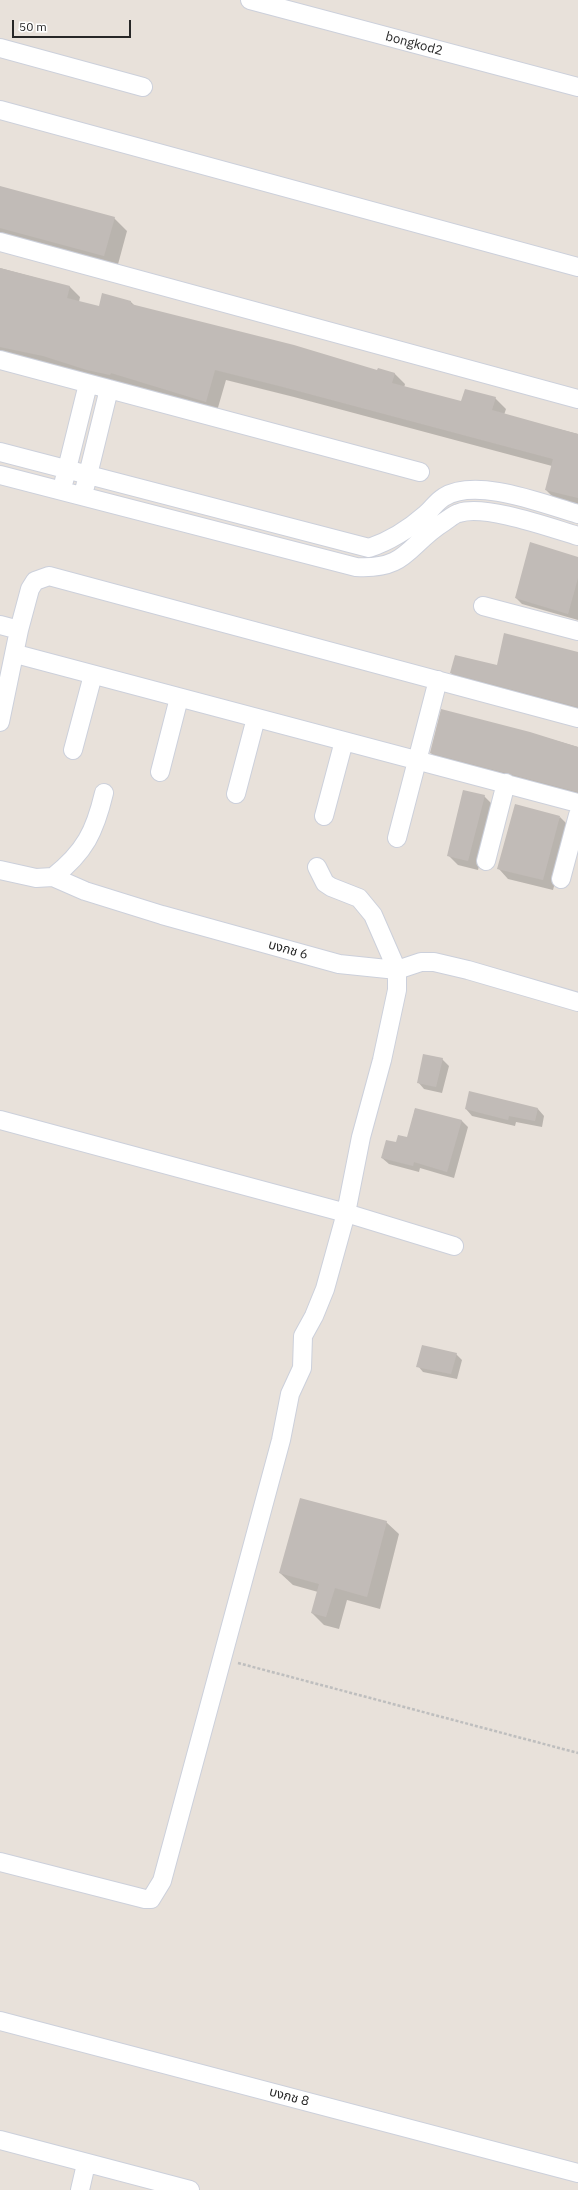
<!DOCTYPE html>
<html>
<head>
<meta charset="utf-8">
<style>
	body { margin:0 }
	#map { position:relative; width:578px; height:2190px; overflow:hidden; background:#e8e1da; font-family:"IBM Plex Sans",sans-serif }
	canvas { display:block }
	.scale { position:absolute; left:12px; top:20px; width:119px; height:18px; box-sizing:border-box; border:2px solid #272727; border-top:0; padding-left:5px; font-size:12px; line-height:14px; white-space:nowrap; color:#272727; -webkit-text-stroke:3px #fff; paint-order:stroke }
</style>
</head>
<body>
<div id="map">
<canvas width="578" height="2190"></canvas>
<div class="scale">50 m</div>
</div>
<script>
const context = document.querySelector('canvas').getContext('2d');
context.lineJoin = 'round';
function fillPath(path, color) {
  context.fillStyle = color;
  context.fill(path, 'evenodd');
}
function trace(path, color, width, dash) {
  context.strokeStyle = color;
  context.lineWidth = width;
  context.lineCap = dash ? 'butt' : 'round';
  context.setLineDash(dash || []);
  context.stroke(path);
}
function drawText(font, color, halo, rows, align = 'center') {
  context.font = font + ' "IBM Plex Sans","Noto Sans Thai",sans-serif';
  context.lineWidth = 3;
  context.setLineDash([]);
  context.textBaseline = 'middle';
  context.strokeStyle = halo;
  context.fillStyle = color;
  for (const [text, x, y, turn = 0] of rows) {
    context.save();
    context.translate(x, y);
    context.rotate((+turn || 0) * Math.PI / 180);
    context.textAlign = isNaN(turn) ? turn : align;
    if (halo) context.strokeText(text, 0, 0);
    context.fillText(text, 0, 0);
    context.restore();
  }
}
fillPath(new Path2D(`
	M0,187L114,218L127,231L117,268L0,237Z
	M0,268L70,287L80,297L79,302L100,308L131,302L135,306L378,371L394,373L405,384L404,388L462,403L495,398L506,409L504,415L578,434V506L556,500L546,490L552,466L294,397L226,380L217,411L0,352Z
	M578,558V620L522,604L516,598Z
	M578,653V712L459,680L451,673Z
	M530,733L578,747V799L440,762L431,753Z
	M484,796L494,806L478,870L458,865L448,855Z
	M560,817L570,827L553,890L508,879L499,869Z
	M442,1059L449,1066L442,1093L424,1089L418,1082Z
	M470,1093L538,1109L544,1116L542,1127L516,1122L515,1126L472,1116L466,1109Z
	M415,1109L462,1121L468,1127L454,1178L420,1168L419,1172L389,1164L382,1158L397,1143L408,1139Z
	M456,1354L462,1360L457,1379L423,1372L418,1366Z
	M386,1522L399,1534L380,1609L347,1600L339,1629L324,1625L312,1613L318,1592L293,1585L280,1573Z`), '#0003');
fillPath(new Path2D(`
	M0,186L115,217L104,256L0,228Z
	M0,268L70,286L67,298L99,306L102,293L131,301V304L294,345L377,370L378,368L395,373L392,383L461,401L465,389L496,397L492,410L578,434V498L545,490L553,459L283,387L215,370L206,402L111,373L110,375L87,370L43,356L0,347Z
	M530,542L578,557V578L568,614L515,598Z
	M504,633L578,652V707L450,673L455,655L497,665Z
	M441,709L530,732L578,747V792L430,753Z
	M463,790L485,795L468,861L447,856Z
	M515,804L560,816L543,880L497,869Z
	M423,1054L443,1058L436,1087L417,1083Z
	M469,1091L538,1108L535,1121L509,1116L508,1120L465,1109Z
	M415,1108L462,1120L447,1172L414,1162L413,1166L381,1158L386,1140L396,1142L398,1135L407,1137Z
	M422,1345L457,1353L451,1374L416,1367Z
	M300,1498L387,1521L367,1597L335,1588L326,1617L311,1613L319,1584L279,1573Z`), '#c1bbb7');
const minor = new Path2D(`
	M250,0L578,87
	M0,48L143,87
	M0,110L578,267
	M0,242L578,399
	M0,360L420,472
	M0,452L369,548C390,541 409,529 426,514C432,509 437,501 444,497C477,477 543,504 578,514
	M0,475L356,567C408,570 407,545 444,522C449,519 454,514 459,513C485,504 551,528 578,536
	M64,481L88,384
	M85,487L109,389
	M483,606L578,631
	M0,625L19,630
	M16,654L578,803
	M0,722L19,630L30,589L35,581L49,576L578,718
	M73,750L93,675
	M160,772L179,698
	M236,794L256,718
	M324,816L344,741
	M397,838L438,680
	M486,861L506,783
	M0,870L36,878L53,877L85,891L162,915L339,964L397,970L421,962H434L468,970L578,1002
	M53,877C85,852 95,831 104,793
	M561,879L578,815
	M0,1120L346,1213L454,1246
	M0,1862L145,1899H151L162,1881L281,1440L290,1394L302,1368L303,1336L314,1316L325,1289L346,1213L361,1137L382,1060L397,990V970L373,915L359,898L331,887L325,883L317,867
	M0,2021L578,2173
	M0,2140L190,2190
	M80,2190L86,2164`);
trace(minor, '#ccd0db', 20);
trace(new Path2D(`
	M238,1663L578,1753`), '#bebebe', 2.5, [3, 2]);
trace(minor, '#fff', 18);
drawText('13px', '#272727', '#fff', [
	["bongkod2",414,44,15],
	["บงกช 6",288,950,16],
	["บงกช 8",289,2097,15]
]);
</script>
</body>
</html>
